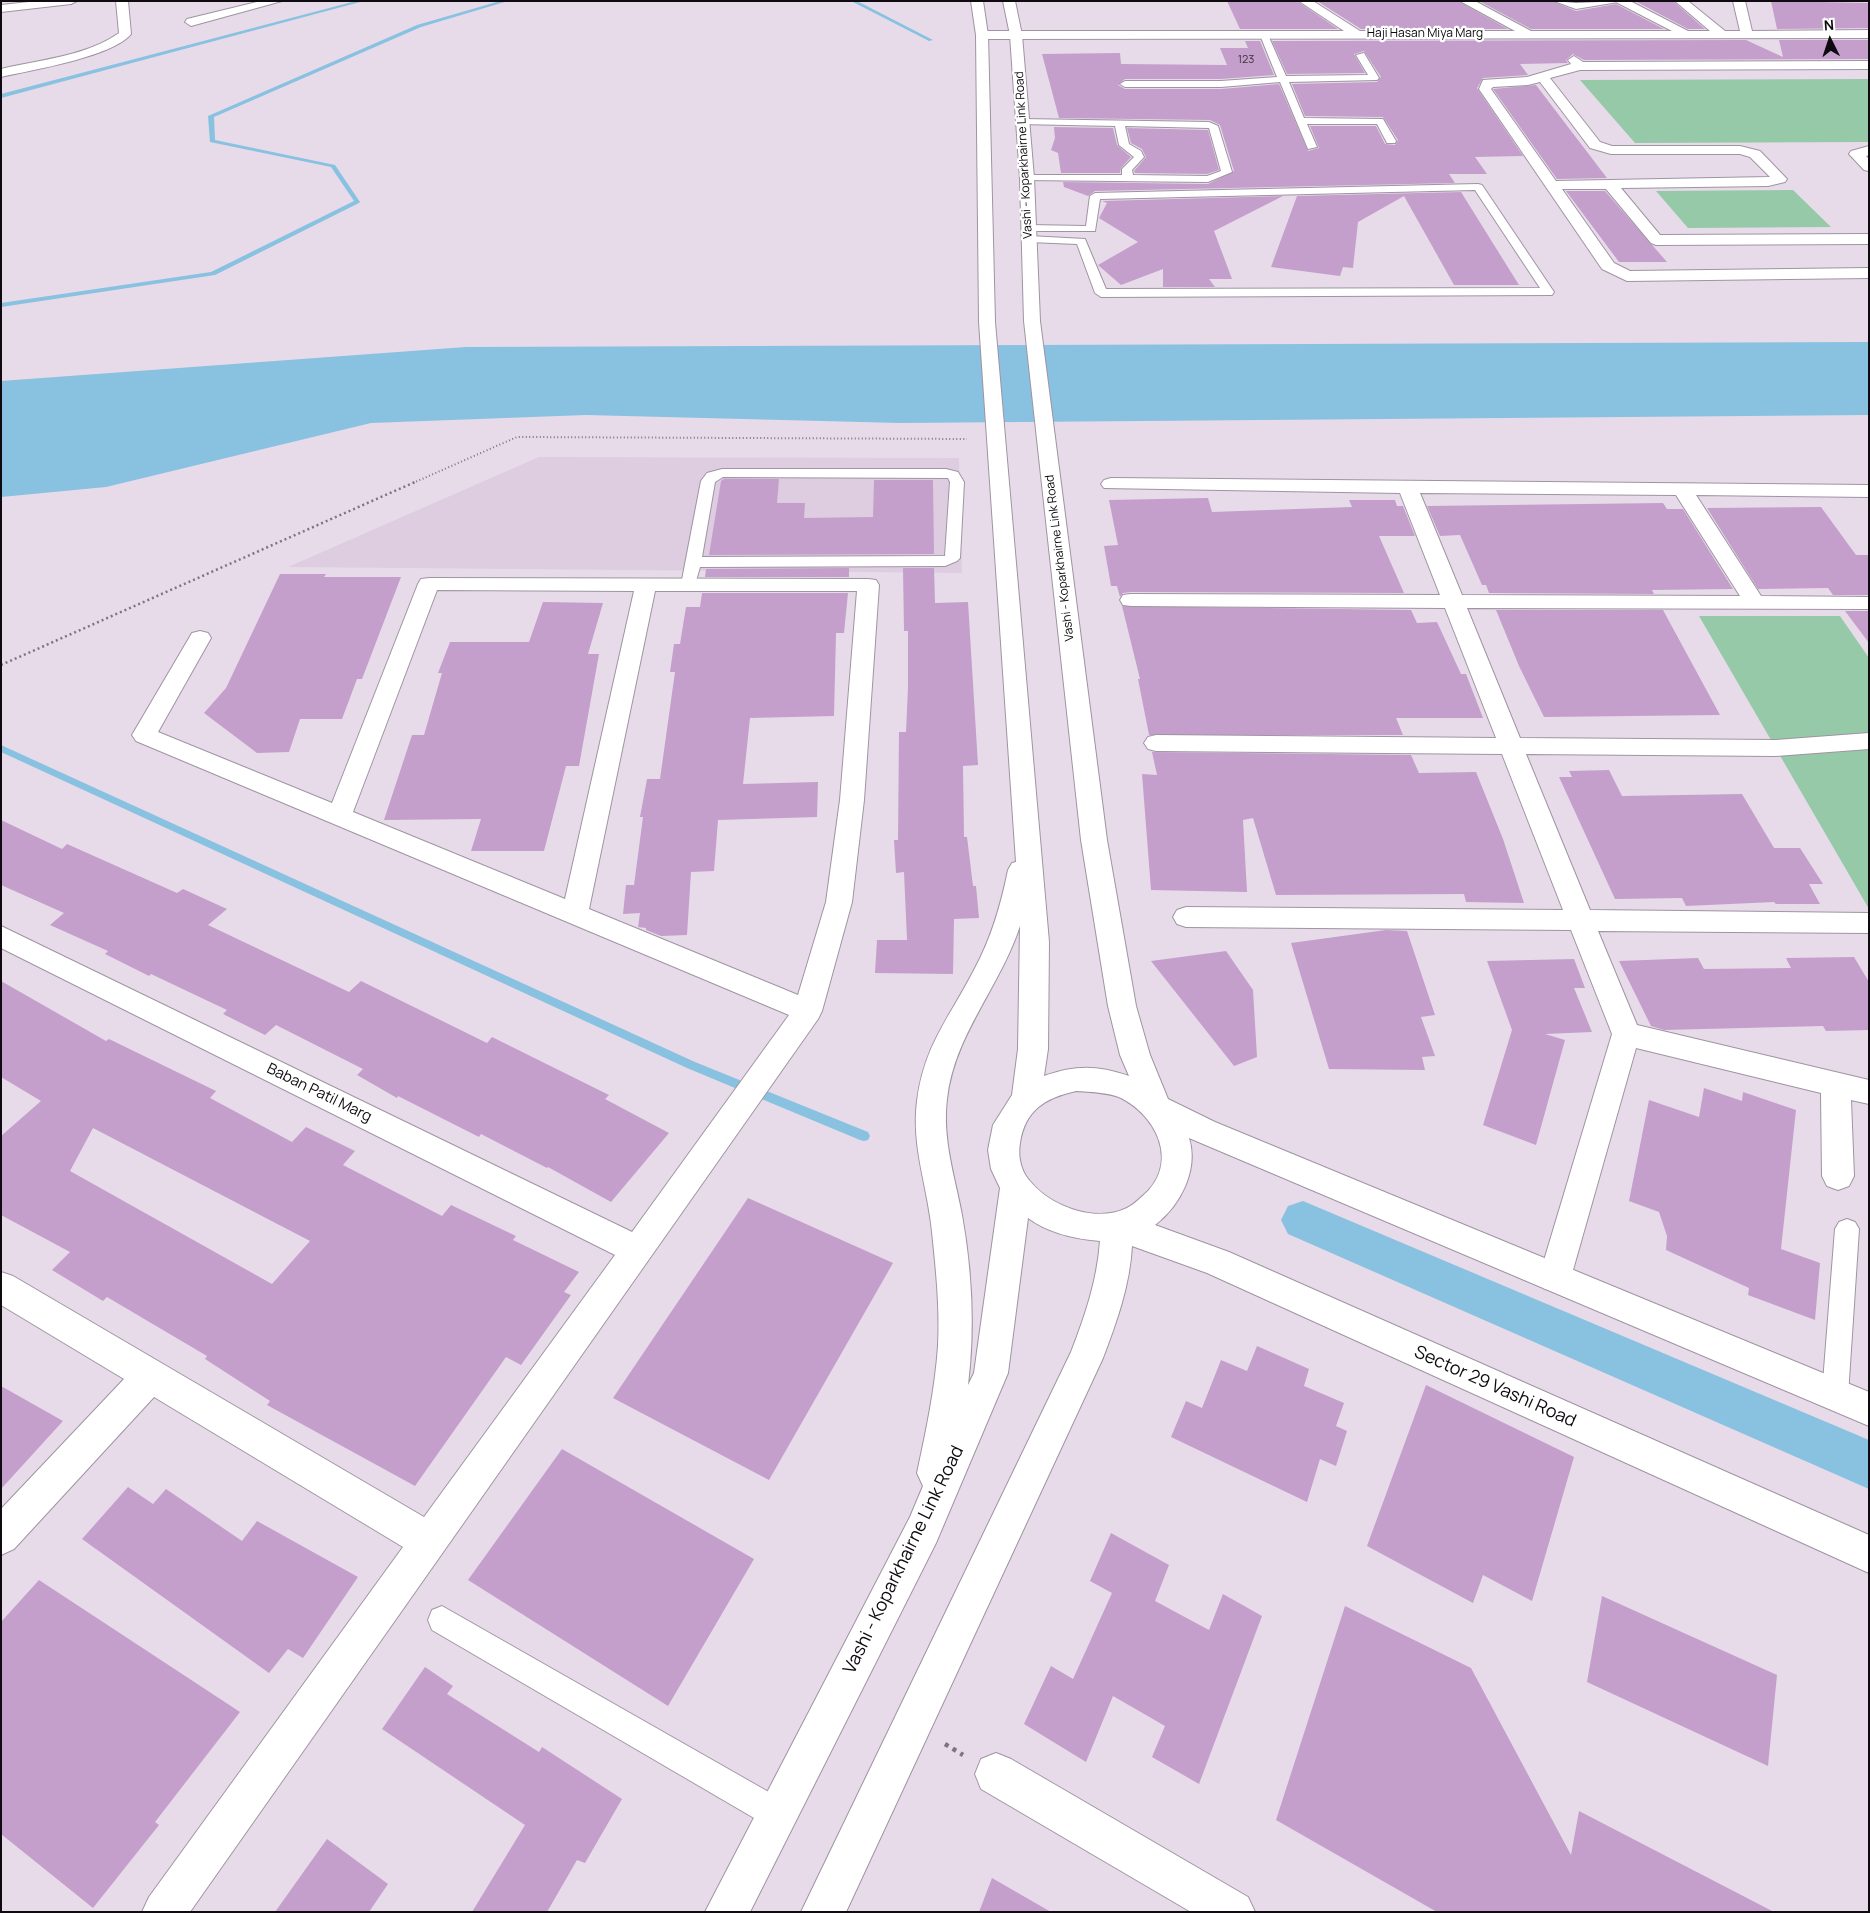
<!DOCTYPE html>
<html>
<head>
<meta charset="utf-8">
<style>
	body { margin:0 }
	#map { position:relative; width:1870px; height:1913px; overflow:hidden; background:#e7dbe9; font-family:Manrope,sans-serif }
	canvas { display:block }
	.frame { position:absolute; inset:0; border:2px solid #0e0a0f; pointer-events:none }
	.north { position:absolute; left:1805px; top:15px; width:50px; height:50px; -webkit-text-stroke:4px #fff; paint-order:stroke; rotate:356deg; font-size:14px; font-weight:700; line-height:20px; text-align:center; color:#0e0a0f }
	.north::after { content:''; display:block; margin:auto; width:18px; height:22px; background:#0e0a0f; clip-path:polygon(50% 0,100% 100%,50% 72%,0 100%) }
</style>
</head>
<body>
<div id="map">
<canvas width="1870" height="1913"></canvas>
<div class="frame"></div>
<div class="north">N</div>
</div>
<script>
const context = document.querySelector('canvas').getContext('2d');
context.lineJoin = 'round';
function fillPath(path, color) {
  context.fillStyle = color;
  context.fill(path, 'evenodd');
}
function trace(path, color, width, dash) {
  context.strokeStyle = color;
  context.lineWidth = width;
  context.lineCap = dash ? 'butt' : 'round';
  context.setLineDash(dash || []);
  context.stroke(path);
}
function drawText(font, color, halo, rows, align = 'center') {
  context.font = font + ' Manrope,sans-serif';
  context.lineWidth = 4.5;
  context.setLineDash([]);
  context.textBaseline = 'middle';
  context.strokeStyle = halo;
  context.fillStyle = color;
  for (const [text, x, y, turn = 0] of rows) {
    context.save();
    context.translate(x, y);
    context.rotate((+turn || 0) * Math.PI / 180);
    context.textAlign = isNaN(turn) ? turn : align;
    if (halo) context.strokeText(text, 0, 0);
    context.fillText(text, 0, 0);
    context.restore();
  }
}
fillPath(new Path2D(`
	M539,457L959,458L962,573L288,567Z`), '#decde1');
fillPath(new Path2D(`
	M1869,79V142L1635,143L1580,80Z
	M1793,190L1831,227L1688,228L1656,191Z
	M1699,616H1840L1869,658V909Z`), '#96c9a8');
fillPath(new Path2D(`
	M1869,342V415L900,423L586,415L371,423L106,487L1,497V381L466,347Z`), '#89c1e1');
fillPath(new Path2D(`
	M356,1H364L1,98V94Z
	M500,1H508L421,27L214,117L215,140L335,165L360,202L359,203L215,275L1,307V303L211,272L354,201L331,167L210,142L208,116L417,25Z
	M851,1H857L933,40L929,41Z
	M1,745L695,1062L868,1132L870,1136L868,1140L864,1141L860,1140L687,1068L1,752Z`), '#89c1e1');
fillPath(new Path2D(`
	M1303,1201L1869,1440V1489L1288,1234L1281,1220L1288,1206Z`), '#89c1e1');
fillPath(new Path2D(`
	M1227,1H1297L1338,29H1240Z
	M1317,1H1458L1508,29H1361Z
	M1479,1H1552L1576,11L1616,4L1664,29H1531Z
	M1635,1H1673L1705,29H1688Z
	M1771,1L1869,3V28L1777,29Z
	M1746,40L1783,57L1779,40H1869V59L1584,60L1573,54L1566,60L1568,63L1520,64L1528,75L1483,78L1477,88L1523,156L1475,157L1487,174H1449L1455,183L1095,191L1088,196L1064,187L1063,182L1208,184L1234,171L1220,125L1210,120L1059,118L1042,54L1120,53L1121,64L1227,65L1220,48H1248L1245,41H1260L1274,75L1221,79H1125L1118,85L1125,89H1221L1279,84L1308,151L1319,148L1310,126H1376L1385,144L1395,145L1398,140L1383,117L1305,116L1292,84L1377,82L1381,77L1364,51L1354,54L1365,73L1287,74L1272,41Z
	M1536,85L1607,178L1557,179L1493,89Z
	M1054,127L1113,128L1117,145L1131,157L1121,168L1120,173H1061L1058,153L1051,150L1055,138Z
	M1127,128L1208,130L1219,170L1207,174L1135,173L1134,171L1146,157L1142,149L1131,143Z
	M1566,191H1605L1667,262H1619Z
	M1461,192L1519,285H1454L1404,196L1358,222L1353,268L1343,267L1340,276L1271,267L1297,196Z
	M1283,196L1214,231L1232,279H1209L1215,287H1163V269L1121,285L1098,265L1138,242L1099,218L1107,203L1102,201Z
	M724,479H779L777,503H805L804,518L873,517L874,480H933L934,554L709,555L721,481Z
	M1208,498L1212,512L1352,507L1349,500H1395L1397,506H1403L1415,536H1379L1404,593L1131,592L1123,593L1120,597L1117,586H1111L1104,546L1118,545L1109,500Z
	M1663,503L1667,509H1683L1733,589L1652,590L1654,594L1489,593L1486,585H1482L1460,535L1440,536L1427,506Z
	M1821,507L1856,555H1869V595H1833L1828,588L1758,589L1707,508Z
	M849,568V577H705L706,569Z
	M903,568H934L935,603L968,602L978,765L963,766L964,837H967L973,886H976L979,918L954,919L953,974L875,973L877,940H907L904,872L896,873L894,840H898L899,732H906L908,687V631H904Z
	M280,574H326L324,577H401L362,679H357L342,719H300L289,752L257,753L204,713L226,688Z
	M702,593H848L844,633H836L834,716L750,718L743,784L818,782L817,817L718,820L714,871L691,872L687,935L661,936L646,930V928L638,927L640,913L623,914L626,885H634L643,817H640L647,779H660L675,672H670L674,644H680L686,607H700Z
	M543,602L603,603L588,654H599L579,766H566L544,851H471L481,819L384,820L412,735H424L442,673H438L450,642H529Z
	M1122,606L1411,610L1417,623L1437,622L1461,674H1466L1483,718H1396L1403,735H1149L1138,679H1140Z
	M1496,610H1663L1720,715L1544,717L1519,666Z
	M1845,611H1869V643Z
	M1152,752L1411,755L1419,773L1476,772L1503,839L1524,903L1466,902L1464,894L1276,895L1253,818L1243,820L1247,892L1151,890L1142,774L1157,775Z
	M1609,770L1622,796L1742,794L1774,848H1800L1823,884H1809L1820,904H1776L1774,902L1686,906L1682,898L1615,899L1559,777H1572L1569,771Z
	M1,820L62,849L67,844L177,893L183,889L227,909L208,925L349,992L361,981L487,1043L492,1037L609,1095L605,1099L669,1133L611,1202L548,1167L547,1168L481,1134L479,1137L398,1096L397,1098L357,1075L363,1069L276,1025L265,1035L223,1014L227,1010L151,974L149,976L105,954L108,951L50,925L64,913L1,885Z
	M1386,930L1407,931L1435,1015L1421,1017L1435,1056L1422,1057L1425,1070L1329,1069L1291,943Z
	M1226,951L1253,990L1257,1057L1234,1066L1151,961Z
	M1854,957L1869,982V1030L1826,1031L1823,1026L1664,1030L1651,1026L1619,961L1698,958L1704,969L1791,968L1786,958Z
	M1574,959L1585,988H1574L1592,1032L1545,1034L1565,1040L1536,1145L1483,1125L1512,1030L1487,961Z
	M1,981L106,1041L109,1039L216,1091L210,1098L292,1142L306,1127L355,1151L343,1165L442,1216L451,1205L516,1236L513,1240L579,1272L564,1292L571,1295L521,1365L506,1357L415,1486L267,1405L270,1401L205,1359L207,1356L107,1297L103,1301L52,1270L70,1252L1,1215V1136L41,1101L1,1077ZM93,1128L310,1241L272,1284L70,1171Z
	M1704,1088L1742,1101L1743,1092L1796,1110L1781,1249L1820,1263L1815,1320L1748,1295L1749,1288L1666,1250L1667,1236L1659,1212L1629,1201L1649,1100L1699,1117Z
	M748,1198L893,1263L769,1480L613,1398Z
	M1257,1346L1309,1369L1304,1386L1344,1403L1336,1426L1347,1431L1336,1466L1320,1459L1307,1502L1171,1437L1186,1401L1202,1408L1221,1360L1247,1371Z
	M1426,1385L1574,1457L1532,1601L1483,1575L1473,1603L1367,1546Z
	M1,1386L63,1421L1,1489Z
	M562,1449L754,1559L668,1706L468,1580Z
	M128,1487L153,1504L166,1489L242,1541L257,1521L358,1577L303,1658L288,1649L269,1673L82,1539Z
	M1111,1533L1169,1565L1155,1601L1209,1630L1223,1594L1262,1616L1199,1784L1152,1757L1165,1726L1113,1696L1086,1762L1024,1724L1051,1666L1073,1679L1112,1593L1090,1581Z
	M39,1580L240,1712L155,1822L159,1825L93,1908L1,1834V1622Z
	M1602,1596L1777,1675L1768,1766L1587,1682Z
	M1345,1606L1471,1668L1571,1855L1579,1811L1774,1912H1437L1276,1820Z
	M425,1667L453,1686L447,1694L539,1752L542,1747L622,1799L585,1863L577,1860L547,1912H472L525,1825L382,1729Z
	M327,1839L388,1884L369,1912H275Z
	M992,1878L1051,1912H979Z`), '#c49fcc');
const lane = new Path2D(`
	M1554,1L1576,3L1624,1L1576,9Z
	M1261,33L1268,35L1286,76L1368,75L1356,55L1364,53L1379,78L1377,80L1289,82L1304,118L1383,119L1396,141L1395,143H1387L1377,124H1307L1317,147L1308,149L1280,82L1221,87H1125L1120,84L1125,81H1221L1277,77L1260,35Z
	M1022,119L1209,122L1218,126L1232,172L1208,182L1023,180V176L1027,175H1122V169L1134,157L1119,145L1115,126L1019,124V120ZM1125,126L1209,128L1221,171L1207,176L1133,175L1132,170L1144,157L1141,151L1129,144Z
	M1478,184L1482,185L1554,292L1552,295L1101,297L1095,293L1077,244L1029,242L1023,239L1029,236L1085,239L1106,289L1540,288L1475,190L1100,199L1095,231H1028L1022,228L1028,225L1086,226L1090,196L1095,193Z
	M722,469H946L958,472L964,482L960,558L957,561L945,566L700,567L694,588H684L681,585L701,481L707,473ZM723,477L948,478L950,482L945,556L702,557L715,482Z
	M1847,1219L1855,1222L1859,1229L1848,1395L1844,1404L1835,1407L1826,1404L1822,1395L1835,1229L1839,1222Z
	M442,1606L788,1803L792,1814L788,1825L777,1829L766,1825L432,1630L428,1620L432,1610Z`);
const street = new Path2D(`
	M38,1H77L71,4L1,12V5Z
	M116,1H128L131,34C112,57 32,70 1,77V69C39,60 87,56 119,33Z
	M261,1H282L191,26L185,22L187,19Z
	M1299,1H1313L1360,31H1515L1460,1H1475L1531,31H1672L1614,1H1630L1688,31H1710L1675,1H1688L1725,31H1740L1733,1H1745L1752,31L1869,30V38L982,39L976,35L982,31H1344Z
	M1574,56L1583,62L1869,61V69L1580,70L1550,78L1600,142L1612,146H1740L1760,151L1787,179L1785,182L1768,186L1621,188L1660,235L1869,234V244L1656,245L1651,243L1606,189H1562L1614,263L1630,271L1869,268V278L1627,281L1602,269L1479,89L1483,80L1527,77L1571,64L1568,60ZM1540,82L1590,148L1611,154H1740L1750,157L1770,177L1556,181L1491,89L1493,87L1528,85Z
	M1869,146V155L1866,156L1869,159V171L1864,170L1849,154L1851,151Z
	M1111,478L1869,485V497L1696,495L1761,596L1869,597V609L1467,608L1520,738L1776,740L1869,733V749L1776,756L1526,754L1590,910L1869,913V933L1598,931L1637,1025L1869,1080V1104L1851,1100L1854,1176L1849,1186L1838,1190L1827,1186L1822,1176L1821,1093L1636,1048L1571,1277L1567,1288L1555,1292L1543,1288L1539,1277L1612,1034L1571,930L1186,927L1177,924L1173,917L1177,910L1186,907L1563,910L1502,754L1156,751L1148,749L1144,743L1148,737L1156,735L1496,738L1445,608L1131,606L1123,605L1120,600L1123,595L1131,594L1440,595L1400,493L1104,488L1101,484L1104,480ZM1420,493L1676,495L1740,596L1462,595Z
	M429,578L868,579L876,580L879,585L864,800L852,902L822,1011L818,1019L190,1912H142L149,1897L403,1547L154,1397L14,1549L1,1555V1509L124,1379L1,1305V1272L13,1276L424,1517L615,1255L1,948V926L632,1232L789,1015L136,741L132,735L192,633L200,631L208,633L211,638L158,732L332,803L418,584L421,579ZM437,590L634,591L565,899L353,812ZM655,591H857L840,800L826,902L798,995L589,909Z
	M996,1753L1011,1759L1248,1897L1255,1912H1191L981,1789L975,1774L981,1759Z`);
const secondary = new Path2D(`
	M971,1H983L988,35L995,322L1049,942L1048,1049L1044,1076C1075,1065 1097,1065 1129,1076L1120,1055L1108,1006L1081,840L1024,321L1020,178L1010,35L1003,1H1015L1022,35L1034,178L1040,321L1107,840L1136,1006L1150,1055L1168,1099L1215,1122L1869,1392V1426L1189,1138C1199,1170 1180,1206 1155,1225L1229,1252L1869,1535V1573L1207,1273L1132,1246C1130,1285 1117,1321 1103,1358L846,1912H801L1071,1352C1085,1316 1097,1281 1100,1241C1075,1239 1048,1233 1028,1218L1008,1373L936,1543L750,1912H705L910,1517L923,1486L917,1473C926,1431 935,1389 938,1346C940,1308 936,1270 932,1232C928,1188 911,1146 917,1101C924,1045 950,1017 974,970C991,939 1001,905 1008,870L1012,863L1016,862L979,322L976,35ZM1020,926L1018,1049L1012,1095L993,1125L988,1150L991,1169L1000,1188L974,1373L968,1385C975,1329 972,1271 962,1215C955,1177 942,1139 947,1099C954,1035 1000,987 1020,926ZM1076,1091C1090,1092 1108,1092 1121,1098C1155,1115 1178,1159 1148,1191C1141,1197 1135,1204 1127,1208C1094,1224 1046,1205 1026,1176C1020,1167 1018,1154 1020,1143C1025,1110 1045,1098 1076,1091Z`);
trace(lane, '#9f94a2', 2);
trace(street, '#9f94a2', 2);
trace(secondary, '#9f94a2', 2);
trace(new Path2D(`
	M413,483L517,437L967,439`), '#7d757e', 2, [1, 2.5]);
trace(new Path2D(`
	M1,665L415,482`), '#7d757e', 2.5, [2, 3]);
trace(new Path2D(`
	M945,1744L963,1755`), '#7d757e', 4.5, [4, 5]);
fillPath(lane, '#fff');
fillPath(street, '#fff');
fillPath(secondary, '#fff');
drawText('11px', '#3c2f3e', null, [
	["123",1246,60]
]);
drawText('12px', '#0e0a0f', '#fff', [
	["Haji Hasan Miya Marg",1425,34],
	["Vashi - Koparkhairne Link Road",1024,155,-93],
	["Vashi - Koparkhairne Link Road",1060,558,-97]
]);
drawText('15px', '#0e0a0f', '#fff', [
	["Baban Patil Marg",319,1093,26]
]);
drawText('18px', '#0e0a0f', '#fff', [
	["Sector 29 Vashi Road",1495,1387,24],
	["Vashi - Koparkhairne Link Road",904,1560,-64]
]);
</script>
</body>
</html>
